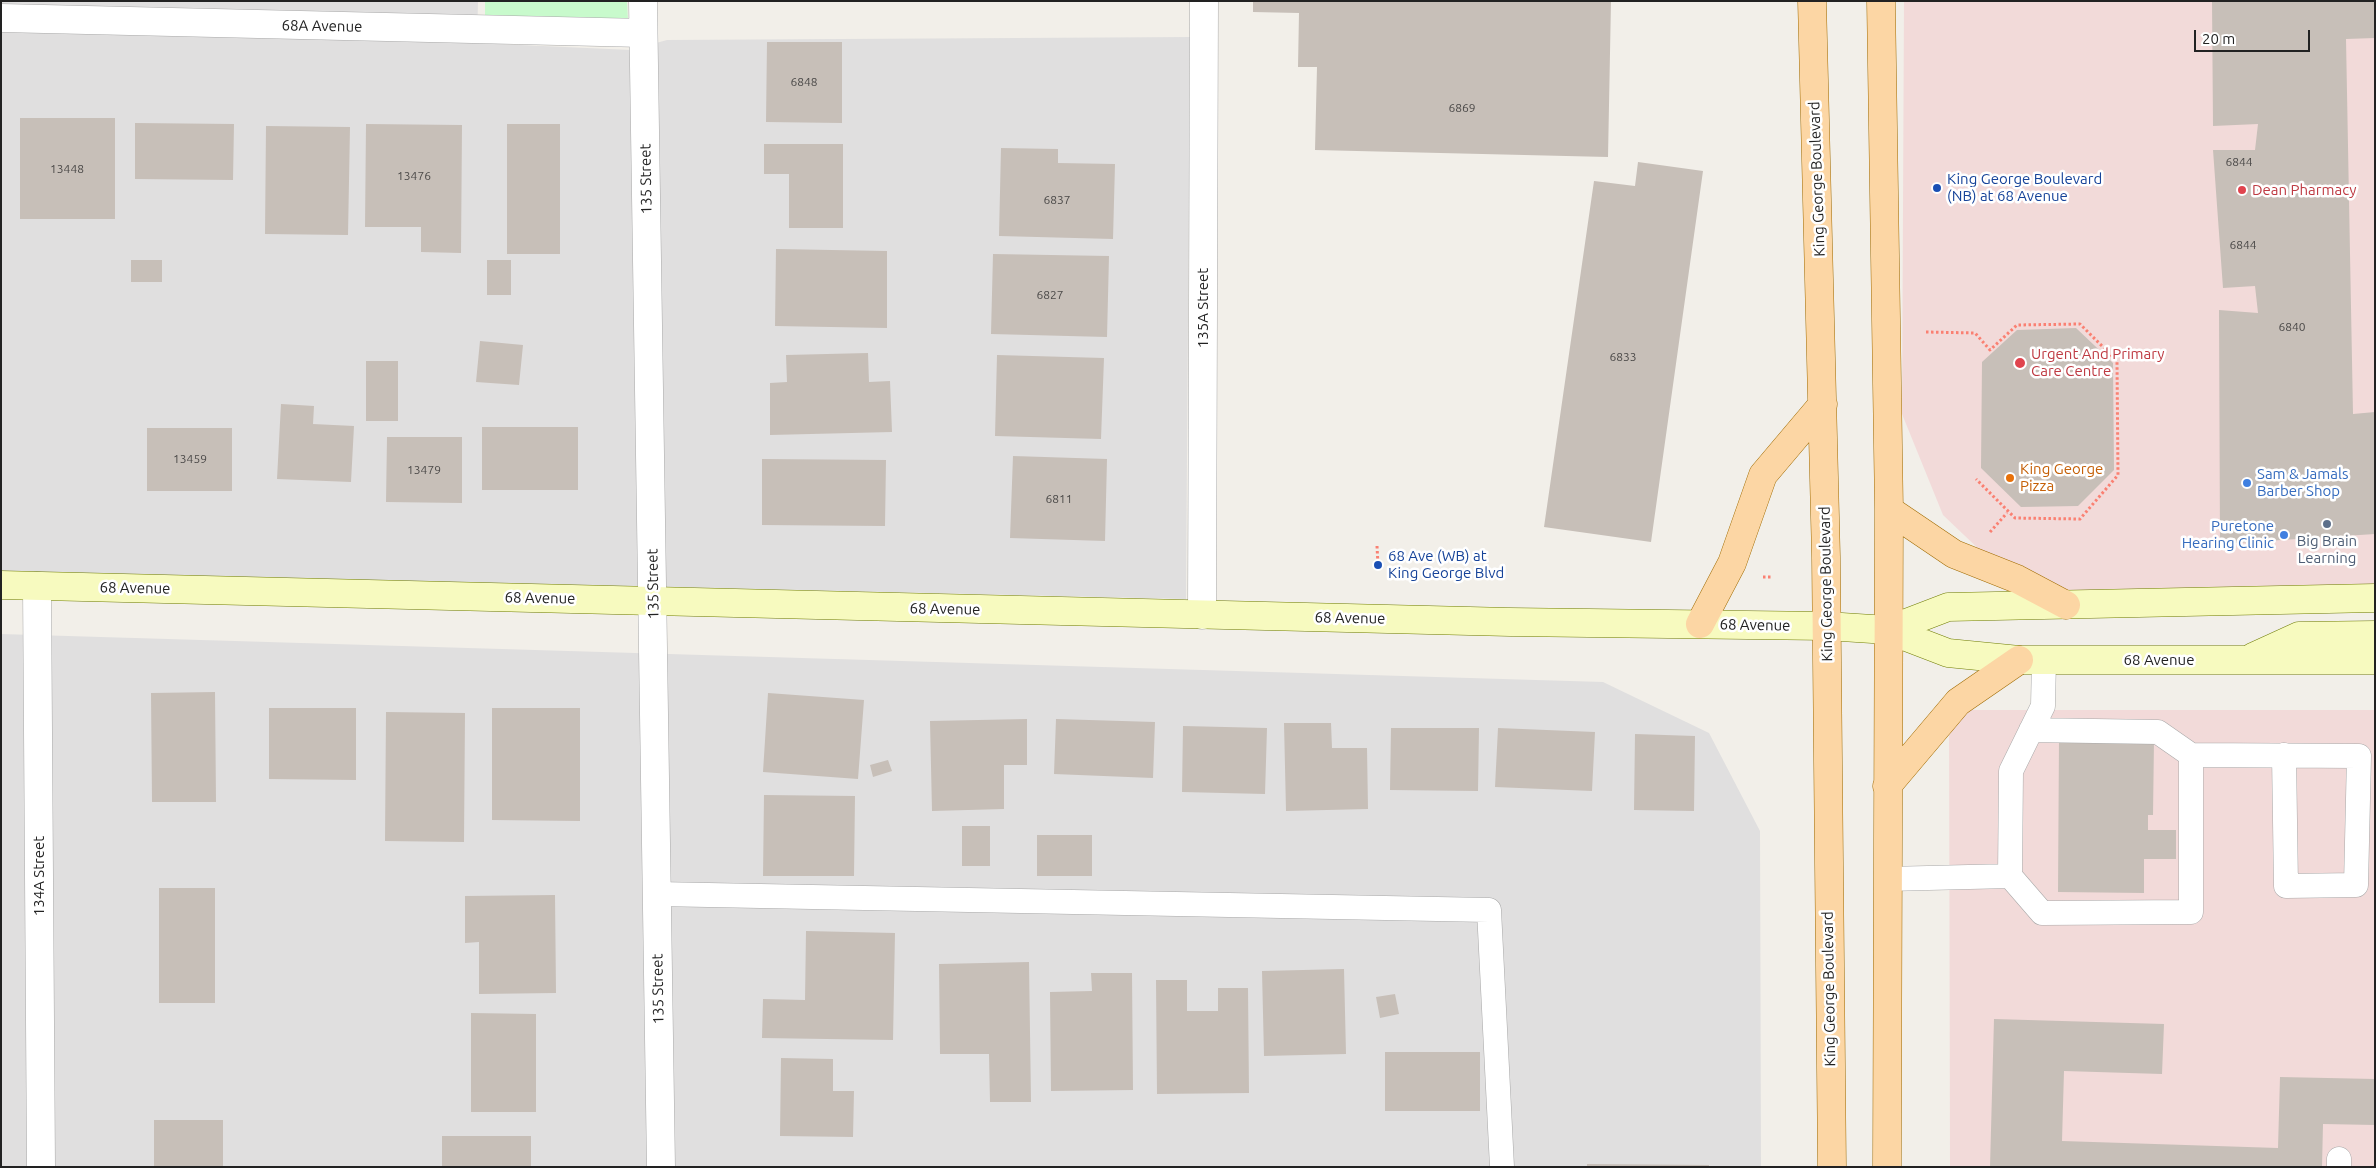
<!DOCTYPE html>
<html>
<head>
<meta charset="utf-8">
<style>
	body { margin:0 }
	#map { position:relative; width:2376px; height:1168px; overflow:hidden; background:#f2efe9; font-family:Ubuntu,sans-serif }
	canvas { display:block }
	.frame { position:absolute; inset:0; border:2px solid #222; pointer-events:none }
	.scale { position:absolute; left:2194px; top:30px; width:116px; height:22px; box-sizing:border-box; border:2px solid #222; border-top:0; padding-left:6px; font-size:15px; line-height:18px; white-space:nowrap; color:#222; -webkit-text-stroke:4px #fff; paint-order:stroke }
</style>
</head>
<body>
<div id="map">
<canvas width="2376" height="1168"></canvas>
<div class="frame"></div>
<div class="scale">20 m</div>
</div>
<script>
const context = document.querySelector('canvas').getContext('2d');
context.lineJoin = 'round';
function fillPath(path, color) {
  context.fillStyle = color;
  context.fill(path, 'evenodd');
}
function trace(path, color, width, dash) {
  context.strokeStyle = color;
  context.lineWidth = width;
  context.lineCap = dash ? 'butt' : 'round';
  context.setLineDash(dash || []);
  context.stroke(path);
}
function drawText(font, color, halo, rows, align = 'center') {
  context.font = font + ' Ubuntu,sans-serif';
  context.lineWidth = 5;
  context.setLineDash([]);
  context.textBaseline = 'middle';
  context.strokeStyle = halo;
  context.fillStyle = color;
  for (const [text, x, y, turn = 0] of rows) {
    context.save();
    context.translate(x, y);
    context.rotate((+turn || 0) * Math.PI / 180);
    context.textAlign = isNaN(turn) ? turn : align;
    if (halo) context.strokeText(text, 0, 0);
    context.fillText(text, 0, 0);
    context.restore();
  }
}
fillPath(new Path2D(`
	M1,1H478L477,43L631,50L667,40L1190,37L1186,599L629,586L1,581Z
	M1,634L1603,682L1709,733L1760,831L1761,1167H1Z`), '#e0dfdf');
fillPath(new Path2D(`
	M1904,1H2375V592H2063L1985,555L1943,515L1902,414Z
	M1949,710H2375V1167H1950Z`), '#f2dad9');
fillPath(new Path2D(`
	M485,1H627L628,21L485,17Z`), '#c8facc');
fillPath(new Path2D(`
	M1253,1H1611L1608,157L1315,150L1317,67H1298L1299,13L1253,12Z
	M2212,1H2375V38L2346,39L2353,414L2375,412V534L2220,544L2219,310L2258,313L2255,286L2223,288L2213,150H2255L2258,124L2213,126Z
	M767,42H842V123L766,122Z
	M20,118H115V219H20Z
	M135,123L234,124L233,180L135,179Z
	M366,124L462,125L461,253L421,252V227H365Z
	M507,124H560V254H507Z
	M266,126L350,127L348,235L265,234Z
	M764,144H843V228H789V174H764Z
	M1001,148L1058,149V163L1115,164L1113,239L999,236Z
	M1638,162L1703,171L1651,542L1544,527L1594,181L1635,186Z
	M776,249L887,251V328L775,326Z
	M993,254L1109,256L1107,337L991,334Z
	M131,260H162V282H131Z
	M487,260H511V295H487Z
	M2076,328L2113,363L2114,470L2078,506L2021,507L1981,468L1982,362L2017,330Z
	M480,341L523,345L519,385L476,382Z
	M868,353L869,382L890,381L892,432L770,435V383L787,382L786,355Z
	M997,355L1104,358L1101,439L995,436Z
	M366,361H398V421H366Z
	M281,404L314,406L313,424L354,426L351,482L277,479Z
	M482,427H578V490H482Z
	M147,428H232V491H147Z
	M387,437H462V503L386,502Z
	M1013,456L1107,459L1105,541L1010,538Z
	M762,459L886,460L885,526L762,525Z
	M215,692L216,802H152L151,693Z
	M768,693L864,700L858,779L763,772Z
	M269,708H356V780L269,779Z
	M492,708H580V821L492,820Z
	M386,712L465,713L464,842L385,841Z
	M1027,719V765H1004V809L932,811L930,721Z
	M1056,719L1155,722L1153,778L1054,774Z
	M1284,723H1331L1332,748H1367L1368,809L1286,811Z
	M1183,726L1267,728L1265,794L1182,792Z
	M1391,728H1479L1478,791L1390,790Z
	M1498,728L1595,732L1592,791L1495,787Z
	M1635,734L1695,736L1694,811L1634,810Z
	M2059,739L2154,740L2153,815H2148V830H2176V859H2144V893L2058,892Z
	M888,760L892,771L873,777L870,765Z
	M764,795L855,796L854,876H763Z
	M962,826H990V866H962Z
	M1037,835H1092V876H1037Z
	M159,888H215V1003H159Z
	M555,895L556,993L479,994V942L465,943V896Z
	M806,931L895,933L893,1040L762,1038L763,999L805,1000Z
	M1029,962L1031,1102H990L989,1054H940L939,964Z
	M1344,969L1346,1054L1264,1056L1262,971Z
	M1091,973H1132L1133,1090L1051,1091L1050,992L1092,991Z
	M1156,980H1187V1011H1218V988H1248L1249,1093L1157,1094Z
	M1395,994L1399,1014L1380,1018L1376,997Z
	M471,1013L536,1014V1112H471Z
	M1994,1019L2164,1024L2162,1074L2064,1071L2062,1141L2278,1148L2280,1077L2375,1079V1125L2323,1124L2322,1167H1990Z
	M1385,1052H1480V1111H1385Z
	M781,1058L833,1059V1091H854L853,1137L780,1136Z
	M154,1120H223V1167H154Z
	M442,1136H531V1167H442Z
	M1587,1164L1709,1165V1167H1587Z`), '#c7bfb8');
const lane = new Path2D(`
	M2191,755L2359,756L2356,885L2286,886L2284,755
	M2010,876L2042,913L2191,912V755L2158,732L2031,730
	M1887,879L2010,876L2011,771L2043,706L2044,660
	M656,894L1489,910L1502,1167
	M2339,1167V1159`);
const street = new Path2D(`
	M643,1L661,1167
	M1,18L643,33
	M37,586L41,1167
	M1202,615L1204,1`);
const secondary = new Path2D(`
	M1,585L1510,622L1826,626L1888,630L1948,653L2019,660H2375
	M1888,630L1948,607L2375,598
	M2253,657L2299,636L2375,635`);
const primary = new Path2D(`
	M1812,1L1826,557L1832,1167
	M1881,1L1889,510L1887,1167
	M1889,510L1954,554L2017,579L2066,605
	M1700,624L1732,563L1763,475L1823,404
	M1887,786L1958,702L2019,660`);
trace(lane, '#a9a9a9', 25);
trace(street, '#a9a9a9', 29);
trace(secondary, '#707d05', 29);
trace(primary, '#a06b00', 29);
trace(new Path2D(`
	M1926,332L1975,333L1990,350L2017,325L2080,324L2117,361L2118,475L2080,519L2015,518L1976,479
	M1990,532L2007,513
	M1377,546L1378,565
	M1763,577H1771`), '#fa8072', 3, [2.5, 2.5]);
trace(lane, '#fff', 24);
trace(street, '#fff', 28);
trace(secondary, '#f7fabf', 28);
trace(primary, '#fcd6a4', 28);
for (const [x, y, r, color] of [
	[1937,188,5,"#1a4fb4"],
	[2242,190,5,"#e0444e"],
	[2020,363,6,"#e0444e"],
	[2010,478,5,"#e8710a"],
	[2247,483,5,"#3f7fe0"],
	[2327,524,5,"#5c6f8a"],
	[2284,535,5,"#3f7fe0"],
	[1378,565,5,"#1a4fb4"]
]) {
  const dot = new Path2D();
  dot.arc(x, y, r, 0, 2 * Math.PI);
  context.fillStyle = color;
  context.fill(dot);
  trace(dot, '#fff', 2);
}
drawText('12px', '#4b4948', null, [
	["6848",804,82],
	["6869",1462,108],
	["6844",2239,162],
	["13448",67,169],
	["13476",414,176],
	["6837",1057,200],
	["6844",2243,245],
	["6827",1050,295],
	["6840",2292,327],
	["6833",1623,357],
	["13459",190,459],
	["13479",424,470],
	["6811",1059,499]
]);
drawText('15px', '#222', '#fff', [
	["68A Avenue",322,26,1],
	["135 Street",646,179,-91],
	["King George Boulevard",1817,179,-92],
	["135A Street",1203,308,-90],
	["135 Street",653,584,-91],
	["King George Boulevard",1826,584,-91],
	["68 Avenue",135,588,1],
	["68 Avenue",540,598,1],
	["68 Avenue",945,609,1],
	["68 Avenue",1350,618,1],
	["68 Avenue",1755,625,1],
	["68 Avenue",2159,660],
	["134A Street",39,876,-90],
	["135 Street",658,989,-91],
	["King George Boulevard",1829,989,-91]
]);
drawText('15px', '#164399', '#fff', [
	["King George Boulevard",1947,179],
	["(NB) at 68 Avenue",1947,196],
	["68 Ave (WB) at",1388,556],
	["King George Blvd",1388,573]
], 'left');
drawText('15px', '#be3a42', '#fff', [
	["Dean Pharmacy",2252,190],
	["Urgent And Primary",2031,354],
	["Care Centre",2031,371]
], 'left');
drawText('15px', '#c56008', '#fff', [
	["King George",2020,469],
	["Pizza",2020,486]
], 'left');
drawText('15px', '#366cbe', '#fff', [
	["Sam & Jamals",2257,474],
	["Barber Shop",2257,491],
	["Puretone",2274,526,"right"],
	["Hearing Clinic",2274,543,"right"]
], 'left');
drawText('15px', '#4e5e75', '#fff', [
	["Big Brain",2327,541],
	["Learning",2327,558]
]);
</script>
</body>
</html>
